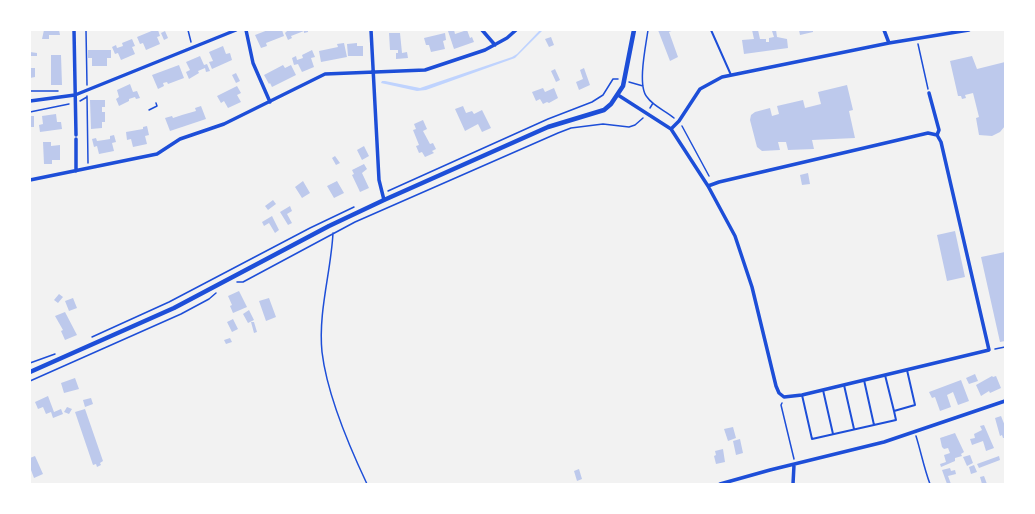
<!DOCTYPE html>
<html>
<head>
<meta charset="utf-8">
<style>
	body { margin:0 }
	#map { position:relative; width:1035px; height:514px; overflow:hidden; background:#f2f2f2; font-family:"Noto Serif",serif }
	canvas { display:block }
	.frame { position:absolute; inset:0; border:31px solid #fff; pointer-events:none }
</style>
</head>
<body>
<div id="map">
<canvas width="1035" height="514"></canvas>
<div class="frame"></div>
</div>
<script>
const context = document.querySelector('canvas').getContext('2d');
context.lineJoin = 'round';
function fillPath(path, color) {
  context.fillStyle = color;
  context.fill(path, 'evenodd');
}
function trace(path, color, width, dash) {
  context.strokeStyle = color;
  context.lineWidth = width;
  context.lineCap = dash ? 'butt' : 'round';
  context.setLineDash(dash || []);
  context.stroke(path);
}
fillPath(new Path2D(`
	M540,30H543L515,58L426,90L417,91L381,83L382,81H385L420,88L512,57L517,54Z`), '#bfd3fe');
fillPath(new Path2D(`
	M44,30H59L60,35H49V39H42Z
	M154,30H158L160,36L157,37L160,44L146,50L143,43L140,44L137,37Z
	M268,30H282L284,36L266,43L267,46L261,48L255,35Z
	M288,30H308V32L304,33V31L291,36L292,38L288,40L285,33Z
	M454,30L455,34L467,30L470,38L472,37L474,42L454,49L448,31Z
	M658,30H674L669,32L678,57L670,61Z
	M752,30H758L760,39H766V42H769V38L774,37L772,31L776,30L777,37L787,39L788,48L744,54L742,40L754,39Z
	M799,30H813V32L800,35Z
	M165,31L168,38L164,40L161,33Z
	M389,33H400L402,53L407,52L408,58L396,59V53H398V50H390Z
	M445,33L446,40L443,41L445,49L431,52L429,45H426L424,38Z
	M551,37L554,45L549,47L545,39Z
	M132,39L135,46L132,47L135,54L121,60L118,53L115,54L112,47L116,45L117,48L123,46L122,43Z
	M344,43L347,57L321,62L319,51L338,47L337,44Z
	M357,43V46H363V56H348L347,44Z
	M223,46L226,54L230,53L232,60L212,69L209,62L213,61L209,52Z
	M88,50H111V58H107V66H92V58H88Z
	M312,50L315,57L311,58L314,67L302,72L298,64L294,65L292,58L296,56L297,60L303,58L302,55Z
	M30,52L37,53V56H30Z
	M51,55H61L62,85H51Z
	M200,56L204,65L207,64L210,71L206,72L205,68L198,71L199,73L189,79L186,72L190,70L186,62Z
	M972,56L977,69L1005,62V126L1000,132L992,136L979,135L976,118L979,117L973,93L965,95L966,98L962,99L961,96H958L950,61Z
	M179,65L184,78L168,84L167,82L163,83L164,86L158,89L152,75Z
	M283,65L285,68L291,65L296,75L272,87L270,83L269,84L264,75Z
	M30,68H35V77L30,78Z
	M584,68L590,85L579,90L576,82L583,79L580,70Z
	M555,69L560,80L556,82L551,71Z
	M236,73L240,81L236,83L232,75Z
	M130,84L133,92L137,91L140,98L136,99L135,97L129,99V101L119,106L116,99L119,97L117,90Z
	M847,85L853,110L849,111L855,138L812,140L814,149L788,150L786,142H778L780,150L762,151L757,147L750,120L751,115L755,112L770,108L772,116L779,114L777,106L803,100L805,108L821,104L818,92Z
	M237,86L241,93L237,95L241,102L228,108L224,101L221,103L217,96Z
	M543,88L545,92L554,88L558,98L549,103L547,102L543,104L540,99L536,101L532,92Z
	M90,100H105V107H102V112H105V122H102V128L91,129Z
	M201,106L206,119L170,131L165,118L172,116L173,118L182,115L196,111L195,108Z
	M463,106L466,113L472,111L474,114L482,110L491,128L482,132L478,124L465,131L455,109Z
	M56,114L57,122H61L62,129L40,132L39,125L43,124L42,116Z
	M30,116H34V127H30Z
	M423,120L427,129L423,131L430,144L433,143L436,149L432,151L434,153L425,157L422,152L419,153L416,146L419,145L413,130L416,129L414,124Z
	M147,126L149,135L145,136L147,144L133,147L131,139L127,140L126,132L143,129V127Z
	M114,135L116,142L112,143L114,151L99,154L97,146L94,147L92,139L96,138L97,141L104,140L110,139V136Z
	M43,142H51V146L60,145V160H52V164H44Z
	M364,146L369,156L362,160L357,150Z
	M335,156L340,163L336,165L332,158Z
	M364,164L367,169L362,173L369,188L360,192L352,175L354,174L352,170Z
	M808,173L810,184L802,185L800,175Z
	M303,181L310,193L302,198L295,187Z
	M337,181L344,193L334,198L327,186Z
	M273,200L276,204L268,210L265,206Z
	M290,206L292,211L287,214L292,223L288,225L280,212Z
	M272,216L279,230L275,233L269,223L264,226L262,222Z
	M955,231L965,277L947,281L937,235Z
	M1005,252V341L1000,342L981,257Z
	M239,291L247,307L233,313L230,306L232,305L228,296Z
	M59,294L63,297L58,303L54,300Z
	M73,298L77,308L69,311L65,301Z
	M269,298L276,317L266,321L259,301Z
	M249,310L254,320L248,323L243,314Z
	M65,312L77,335L65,340L61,331L63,330L55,316Z
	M233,319L238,329L232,332L227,322Z
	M251,322H254L257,332L254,333Z
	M230,338L232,342L226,344L224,340Z
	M975,374L978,381L969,384L966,378Z
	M992,376L993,377L996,376L1001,388L990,393L989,391L981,396L976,385Z
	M75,378L79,389L64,393L61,383Z
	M961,380L969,401L958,405L953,392L947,395L951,407L940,411L935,397L932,398L929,392Z
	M48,396L54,412L61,409L63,414L53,418L51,412L46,414L43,407L38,409L35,402Z
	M91,398L93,404L85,407L83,400Z
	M67,407L72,409L69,414L64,412Z
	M85,409L103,461L100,463L101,465L97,467L96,464L93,465L75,412Z
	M1001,416L1005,426V438H1003L1002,435L1000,436L995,418Z
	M984,425L994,448L986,451L983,441L972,445L970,439L975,438L974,434L982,430L980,426Z
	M733,427L736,438L728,441L724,429Z
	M955,433L964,452L961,454L962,456L955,458V461L941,467L940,464L946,462L944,455L950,453L948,448L944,449L942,447L940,438Z
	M740,439L743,453L736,455L733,441Z
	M723,449L725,462L716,464L714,456L716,455L715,451Z
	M970,455L973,463L967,466L963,457Z
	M35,456L43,474L34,478L31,470L30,458Z
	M999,456L1000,460L979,468L977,464Z
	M974,465L977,472L971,474L969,467Z
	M950,468L951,471L955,470L956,474L948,476L951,484H947L942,470Z
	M579,469L582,479L577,481L574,471Z
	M984,476L987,484H982L980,477Z`), '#bdc9ec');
trace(new Path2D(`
	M86,30L87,85
	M188,30L191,42
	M648,30C646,45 637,86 647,97C653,106 666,111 674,118
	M918,44L928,89
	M629,82L643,86
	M30,91H58
	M87,96L88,163
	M80,101L87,97
	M650,108L653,103
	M149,110L157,106L156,103
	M30,112L69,104
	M682,126L709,176
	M388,191L548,119L592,102L603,95L613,79H618
	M333,233C331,272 318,312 322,352C327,394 349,446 367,484
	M237,282H243L355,222L558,133L571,128L603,124L629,127L635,125L643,118
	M92,337L169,302L310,228L354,207
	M995,349L1005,347
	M30,363L55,354
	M30,381L181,314L209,299L216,293
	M782,403L781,405L794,459
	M916,436C921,452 924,468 930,484`), '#1d4ed8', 1.5);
trace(new Path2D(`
	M711,30L731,75
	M885,375L894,411
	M864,380L874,425
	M844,385L854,429
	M823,390L833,434
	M802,395L812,439L896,420L894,411L915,405L907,370`), '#1d4ed8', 2);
trace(new Path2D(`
	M74,30L76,135
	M246,30L253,63L270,102
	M371,30L379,180L384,200
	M482,30L495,45
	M884,30L889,43
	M929,93L939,130L937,135
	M618,95L671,129L708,186L735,236L752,287L776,386L779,393L784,397L802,395L989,350L941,142L937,135L928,133L719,182L708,186
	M30,101L75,95L236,30
	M671,129L679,121L700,89L722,77L889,43L969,30
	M76,139V171
	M30,180L157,154L180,139L224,124L325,74L425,70L485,50L507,38L516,30
	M720,484L770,470L884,442L1005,401
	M793,484L794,465`), '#1d4ed8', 3.5);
trace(new Path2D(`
	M30,372L174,308L329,226L384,200L548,127L604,110L611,104L623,86L634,30`), '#1d4ed8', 4.5);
</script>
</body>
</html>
